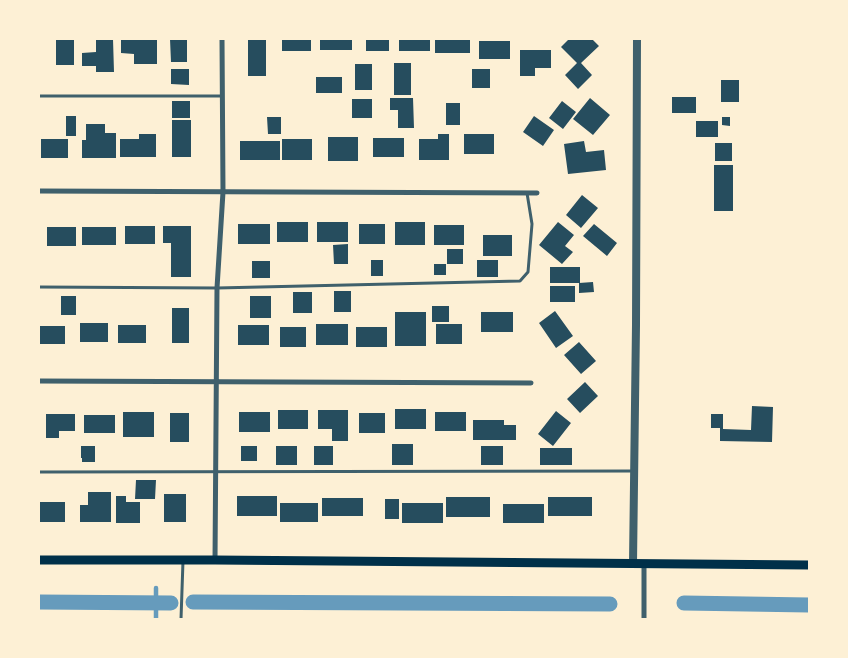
<!DOCTYPE html>
<html>
<head>
<meta charset="utf-8">
<style>
	body { margin:0 }
	#map { position:relative; width:848px; height:658px; overflow:hidden; background:#fdf0d5; font-family:Helvetica,sans-serif }
	canvas { display:block }
	.frame { position:absolute; inset:0; border:40px solid #fdf0d5; pointer-events:none }
</style>
</head>
<body>
<div id="map">
<canvas width="848" height="658"></canvas>
<div class="frame"></div>
</div>
<script>
const context = document.querySelector('canvas').getContext('2d');
context.lineJoin = 'round';
function trace(path, color, width, dash) {
  context.strokeStyle = color;
  context.lineWidth = width;
  context.lineCap = dash ? 'butt' : 'round';
  context.setLineDash(dash || []);
  context.stroke(path);
}
function fillPath(path, color) {
  context.fillStyle = color;
  context.fill(path, 'evenodd');
}
trace(new Path2D(`
	M156,588V619`), '#669bbc', 4.5);
trace(new Path2D(`
	M39,602L171,603
	M193,602L610,604
	M684,603L809,605`), '#669bbc', 15);
fillPath(new Path2D(`
	M56,39H74V65H56Z
	M96,39H113L114,72H96V66H82V53L96,52Z
	M121,39H157V64H134V54L121,53Z
	M170,39H187V62H171Z
	M248,39H266V76H248Z
	M282,39H311V51H282Z
	M320,39H352V50H320Z
	M366,39H389V51H366Z
	M399,39H430V51H399Z
	M435,39H470V53H435Z
	M569,39H592L599,46L581,63L592,75L578,89L565,75L577,63L561,47Z
	M479,41H510V59H479Z
	M520,50H551V68H535V76H520Z
	M394,63H411V95H394Z
	M355,64H372V90H355Z
	M171,69H189V85L171,84Z
	M472,69H490V88H472Z
	M316,77H342V93H316Z
	M721,80H739V102H721Z
	M672,97H696V113H672Z
	M390,98H413L414,128H398V110H390Z
	M590,98L610,115L593,135L573,119Z
	M352,99H372V118H352Z
	M172,101H190V118H172Z
	M562,101L576,112L563,129L549,118Z
	M446,103H460V125H446Z
	M66,116H76V136H66Z
	M534,116L554,130L543,146L523,132Z
	M267,117H281V134H268Z
	M722,117H730V126L722,125Z
	M172,120H191V157H172Z
	M696,121H718V137H696Z
	M86,124H105V133H116V158H82V140H86Z
	M139,134H156V157H120V139H139Z
	M438,134H449V160H419V139H438Z
	M464,134H494V154H464Z
	M328,137H358V161H328Z
	M373,138H404V157H373Z
	M41,139H68V158H41Z
	M282,139H312V160H282Z
	M240,141H280V160H240Z
	M584,141L586,152L604,150L606,170L568,174L564,144Z
	M715,143H732V161H715Z
	M714,165H733V211H714Z
	M582,195L598,208L581,228L566,215Z
	M277,222H308V242H277Z
	M317,222H348V242H317Z
	M395,222H425V245H395Z
	M558,222L574,235L565,246L573,252L562,264L539,245Z
	M238,224H270V244H238Z
	M359,224H385V244H359Z
	M594,224L617,243L607,256L583,236Z
	M434,225H464V245H434Z
	M125,226H155V244H125Z
	M163,226H191V277H171V243H163Z
	M47,227H76V246H47Z
	M82,227H116V245H82Z
	M483,235H512V256H483Z
	M348,244V264H334L333,245Z
	M447,249H463V264H447Z
	M371,260H383V276H371Z
	M477,260H498V277H477Z
	M252,261H270V278H252Z
	M434,264H446V275H434Z
	M550,267H580V283H550Z
	M593,282L594,292L579,293V283Z
	M550,286H575V302H550Z
	M334,291H351V312H334Z
	M293,292H312V313H293Z
	M61,296H76V315H61Z
	M250,296H271V318H250Z
	M432,306H449V322H432Z
	M172,308H189V343H172Z
	M555,311L573,336L556,348L539,323Z
	M395,312H426V346H395Z
	M481,312H513V332H481Z
	M80,323H108V342H80Z
	M316,324H348V345H316Z
	M436,324H462V344H436Z
	M118,325H146V343H118Z
	M238,325H269V345H238Z
	M40,326H65V344H40Z
	M280,327H306V347H280Z
	M356,327H387V347H356Z
	M579,342L596,361L581,374L564,355Z
	M585,382L598,396L580,413L567,399Z
	M752,406L773,407L772,442L720,441V428H711V414H723V429L751,430Z
	M395,409H426V429H395Z
	M278,410H308V429H278Z
	M318,410H348V441H332V429H318Z
	M556,411L571,423L553,446L538,434Z
	M123,412H154V437H123Z
	M239,412H270V432H239Z
	M435,412H466V431H435Z
	M170,413H189V442H170Z
	M359,413H385V433H359Z
	M46,414H75V431H59V438H46Z
	M84,415H115V433H84Z
	M473,420H504V425H516V440H473Z
	M392,444H413V465H392Z
	M81,446H95V462H82V458H81Z
	M241,446H257V461H241Z
	M276,446H297V465H276Z
	M314,446H333V465H314Z
	M481,446H503V465H481Z
	M540,448H572V465H540Z
	M136,480H156L155,499H135Z
	M88,492H111V522H80V505H88Z
	M164,494H186V522H164Z
	M116,496H126V502H140V523H116Z
	M237,496H277V516H237Z
	M446,497H490V517H446Z
	M548,497H592V516H548Z
	M322,498H363V516H322Z
	M385,499H399V519H385Z
	M39,502H65V522H39Z
	M280,503H318V522H280Z
	M402,503H443V523H402Z
	M503,504H544V523H503Z`), '#264d5e');
trace(new Path2D(`
	M39,96H222
	M39,287L217,288L520,281L528,272L532,224L527,193
	M39,472L633,471
	M181,619L183,561`), '#3f606c', 3);
trace(new Path2D(`
	M39,191L537,193
	M39,381L531,383
	M215,560L217,288L223,192L222,39
	M644,619V564`), '#3f606c', 5);
trace(new Path2D(`
	M633,563L636,325L637,39`), '#3f606c', 8);
trace(new Path2D(`
	M39,560H215L809,565`), '#003049', 9);
</script>
</body>
</html>
